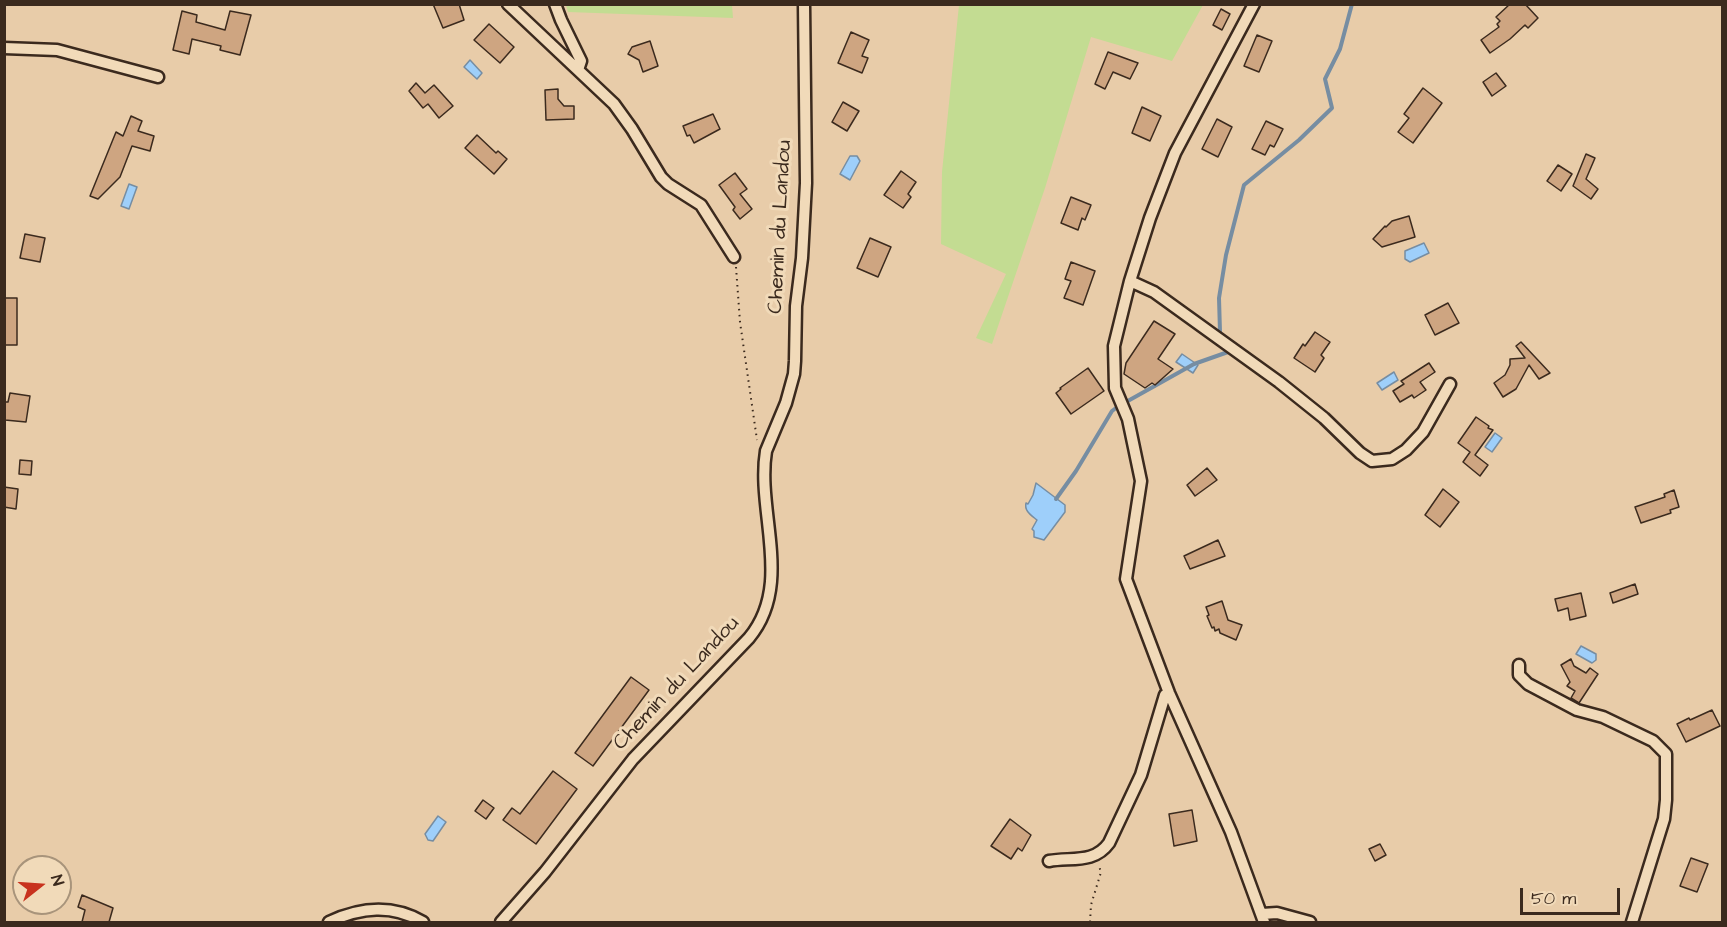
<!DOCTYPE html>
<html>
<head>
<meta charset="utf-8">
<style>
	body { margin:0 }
	#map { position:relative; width:1727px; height:927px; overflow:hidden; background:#e8cca9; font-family:"Architects Daughter",sans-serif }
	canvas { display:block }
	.frame { position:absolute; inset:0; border:6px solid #3b2a1e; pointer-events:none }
	.north { position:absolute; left:12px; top:855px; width:60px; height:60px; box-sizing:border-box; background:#f1dab9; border:2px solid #a8947b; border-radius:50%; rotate:73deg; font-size:16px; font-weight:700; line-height:24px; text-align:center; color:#3b2a1e }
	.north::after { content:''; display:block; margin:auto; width:21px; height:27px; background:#c8321e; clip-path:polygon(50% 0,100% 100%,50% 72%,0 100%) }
	.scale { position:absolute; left:1520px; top:888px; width:100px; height:27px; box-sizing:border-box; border:3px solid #3b2a1e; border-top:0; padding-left:8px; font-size:18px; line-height:21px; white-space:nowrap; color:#3b2a1e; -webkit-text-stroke:4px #f1dab9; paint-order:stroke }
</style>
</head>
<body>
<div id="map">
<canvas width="1727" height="927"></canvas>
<div class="frame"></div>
<div class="north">N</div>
<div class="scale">50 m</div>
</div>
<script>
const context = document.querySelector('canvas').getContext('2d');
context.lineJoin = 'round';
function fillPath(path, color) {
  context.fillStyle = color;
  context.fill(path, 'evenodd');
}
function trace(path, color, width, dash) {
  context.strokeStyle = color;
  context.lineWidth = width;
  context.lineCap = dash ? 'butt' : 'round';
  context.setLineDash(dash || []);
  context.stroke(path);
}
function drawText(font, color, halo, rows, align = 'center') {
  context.font = font + ' "Architects Daughter",sans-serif';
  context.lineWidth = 6;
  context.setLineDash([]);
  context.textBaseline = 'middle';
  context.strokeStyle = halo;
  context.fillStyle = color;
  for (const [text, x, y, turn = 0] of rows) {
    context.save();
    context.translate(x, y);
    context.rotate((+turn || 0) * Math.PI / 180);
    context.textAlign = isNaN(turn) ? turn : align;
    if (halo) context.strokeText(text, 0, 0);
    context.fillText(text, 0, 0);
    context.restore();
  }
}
fillPath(new Path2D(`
	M566,5H732L733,18L568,12Z
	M959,5H1203L1172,61L1091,37L1045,188L992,344L976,338L1006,274L941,244L942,172Z`), '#c3dc92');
const water = new Path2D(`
	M470,60L482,73L477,79L464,67Z
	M850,156H857L860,161L850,180L840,174Z
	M129,184L137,187L129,209L121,206Z
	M1424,243L1429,253L1410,262L1405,259V251Z
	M1182,354L1198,365L1193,373L1176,362Z
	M1394,372L1398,380L1382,390L1377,383Z
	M1495,433L1502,438L1492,452L1485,447Z
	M1036,483L1065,505V512L1044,540L1034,537V531L1032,529L1037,520C1031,515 1024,511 1026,503L1028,504L1033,495Z
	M1581,646L1596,654V660L1592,663L1576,654Z
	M438,816L446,822L433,841L428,840L425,834Z`);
fillPath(water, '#9ecffa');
trace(water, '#768da2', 1.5);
trace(new Path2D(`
	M1220,332L1219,298L1226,255L1244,185L1299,140L1332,108L1325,79L1340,49L1352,4
	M1126,402L1194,364L1228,352
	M1056,499L1076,471L1112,411L1116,408`), '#768da2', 4);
const building = new Path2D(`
	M433,4H459L464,20L443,28Z
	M1510,4H1525L1538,18L1528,28L1525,25L1510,39L1490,53L1481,40L1499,27L1497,24L1500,21L1496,17Z
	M1221,9L1230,14L1222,30L1213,25Z
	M182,11L197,15L196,22L225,30L230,11L251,15L240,55L220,50L221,46L192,39L189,54L173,50Z
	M489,24L514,47L500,63L474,40Z
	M851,32L869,40L862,56L868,58L862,73L838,63Z
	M1257,35L1272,41L1259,72L1244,66Z
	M650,41L658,66L643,72L639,60L628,54L632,47Z
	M1108,52L1138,63L1130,79L1113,72L1105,89L1095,84Z
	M1496,73L1506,86L1492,96L1483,82Z
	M416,83L425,93L434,85L453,106L439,118L428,104L423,108L409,91Z
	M1423,88L1442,103L1413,143L1398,132L1409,118L1404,114Z
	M558,89V99L564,106H574V119L546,120L545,90Z
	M843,102L859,111L847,131L832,122Z
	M1142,107L1161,116L1150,141L1132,133Z
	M713,114L720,129L694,143L690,135L687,136L683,126Z
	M131,116L142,121L138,131L154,136L150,151L132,146L120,177L98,199L90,196L116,132L123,136Z
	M1217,119L1232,127L1218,157L1202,149Z
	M1266,121L1283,129L1274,147L1270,145L1265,155L1252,149Z
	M477,135L496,153L498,151L507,159L494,174L465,148Z
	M1586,154L1595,158L1586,179L1598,189L1591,199L1573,186Z
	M1558,165L1572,174L1561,191L1547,181Z
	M901,171L916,182L908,194L911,197L903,208L884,195Z
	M735,173L747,189L740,194L752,209L740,219L733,210L735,207L719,185Z
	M1071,197L1091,205L1085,220L1082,218L1078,230L1061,223Z
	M1409,216L1415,237L1382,247L1373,239L1385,226L1386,227L1392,221Z
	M25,234L45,238L40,262L20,258Z
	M870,238L891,247L878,277L857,268Z
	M1071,262L1095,271L1083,305L1064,298L1071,281L1065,279Z
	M4,298H17V345H4Z
	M1448,303L1459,323L1435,335L1425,315Z
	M1154,321L1175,334L1158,359L1173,369L1155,385L1152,383L1145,388L1124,374L1126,363Z
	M1315,332L1330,342L1321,355L1324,358L1315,372L1294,358L1303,344L1305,346Z
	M1521,342L1550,373L1539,379L1529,365L1516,389L1503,397L1494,383L1505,375L1510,365V359L1525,358L1516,346Z
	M1429,363L1435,372L1420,382L1426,390L1414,398L1412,395L1400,402L1393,391L1404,384L1401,381Z
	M1088,368L1104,391L1071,414L1056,393L1061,389L1060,388Z
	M10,393L30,396L26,422L5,420V402H8Z
	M1476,417L1489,426L1488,428L1493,430L1475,455L1488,465L1480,476L1463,462L1470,452L1458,443Z
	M20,460L32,461L31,475L19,474Z
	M1207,468L1217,480L1195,496L1187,485Z
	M4,487L18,489L16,509L4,507Z
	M1443,489L1459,502L1440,527L1425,515Z
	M1674,490L1679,507L1670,510L1671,513L1641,523L1635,507L1665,497L1664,494Z
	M1218,540L1225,556L1190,569L1184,556Z
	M1635,584L1638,594L1613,603L1610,593Z
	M1581,593L1586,616L1570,620L1568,608L1558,611L1555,599Z
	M1222,601L1228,620L1242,625L1236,640L1220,633L1219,629L1215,631L1214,627L1212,628L1207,616L1209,615L1206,607Z
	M1571,659L1574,666L1586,673L1590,668L1598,674L1579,703L1571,698L1575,691L1567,686L1570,682L1561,665Z
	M631,677L649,690L593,766L575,753Z
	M1712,710L1720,726L1686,742L1677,724L1689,718L1690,720Z
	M553,771L577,789L536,844L503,820L512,808L520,814Z
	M483,800L494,808L486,819L475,811Z
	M1192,810L1197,841L1174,846L1169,814Z
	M1010,819L1031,835L1022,851L1018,848L1011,859L991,846Z
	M1380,844L1386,855L1375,861L1369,849Z
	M1691,858L1708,864L1697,892L1680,886Z
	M82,895L113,908L109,922H82L85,910L78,907Z`);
fillPath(building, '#cea581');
trace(building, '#3b2a1e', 1.5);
const minor = new Path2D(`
	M508,4L614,104L632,129L661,177L668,184L701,205L734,257
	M555,4L561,20L581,61L578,70
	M1254,4L1175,153L1150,218L1130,281L1114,346L1115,388L1128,419L1141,481L1126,579L1169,693L1231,832L1264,922
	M4,48L57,50L158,77
	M1130,281L1154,292L1279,382L1324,418L1360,453L1372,461L1392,459L1406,450L1423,432L1450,384
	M1519,665V675L1528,684L1577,710L1603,717L1653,741L1666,754V800L1664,819L1632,922
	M1049,861C1071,857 1094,864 1109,843L1141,775L1165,695L1169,693
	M1262,914L1277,913L1310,922
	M329,922C361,907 392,904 423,922
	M501,922L545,872L633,759L749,638C794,584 756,512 766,451L786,403L794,374L795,361L796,306L802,258L806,183L804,4`);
trace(minor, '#3b2a1e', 15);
trace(new Path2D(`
	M736,267L740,322L757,440
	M1090,922L1091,905L1101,872L1099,866`), '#3b2a1e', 2, [1.5, 4.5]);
trace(minor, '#f1dab9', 10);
drawText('21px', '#3b2a1e', '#f1dab9', [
	["Chemin du Landou",781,227,-87],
	["Chemin du Landou",677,684,-47]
]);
</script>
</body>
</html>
